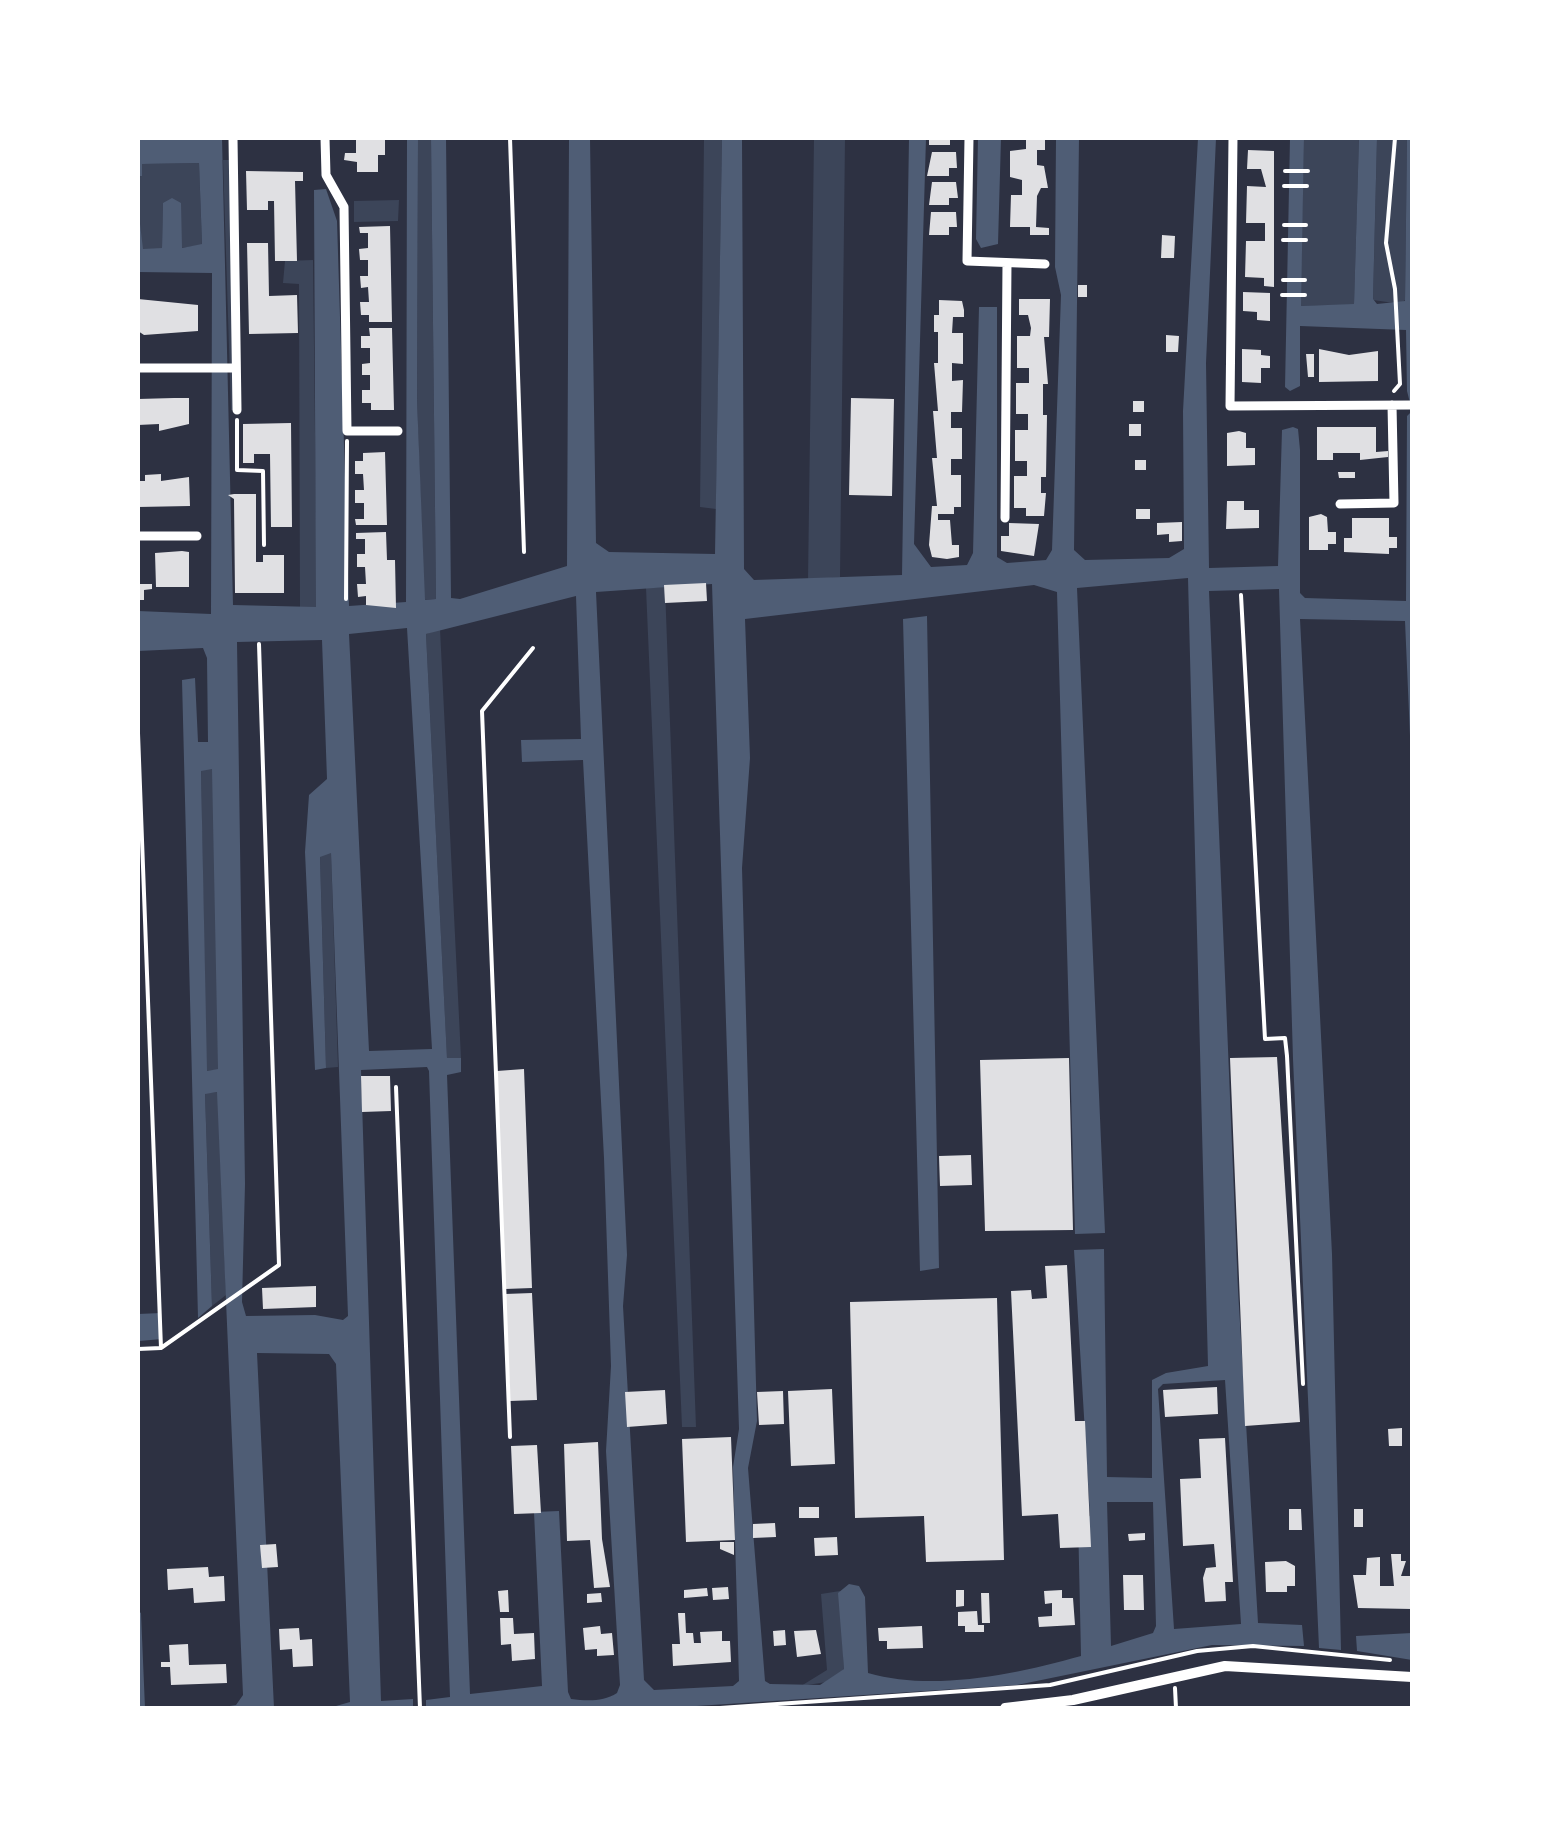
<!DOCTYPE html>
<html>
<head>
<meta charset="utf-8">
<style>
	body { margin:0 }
	#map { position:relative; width:1550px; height:1846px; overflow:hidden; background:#2d3142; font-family:"Noto Serif",serif }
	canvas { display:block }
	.frame { position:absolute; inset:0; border:140px solid #fff; pointer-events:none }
</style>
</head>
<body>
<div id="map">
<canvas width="1550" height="1846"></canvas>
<div class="frame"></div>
</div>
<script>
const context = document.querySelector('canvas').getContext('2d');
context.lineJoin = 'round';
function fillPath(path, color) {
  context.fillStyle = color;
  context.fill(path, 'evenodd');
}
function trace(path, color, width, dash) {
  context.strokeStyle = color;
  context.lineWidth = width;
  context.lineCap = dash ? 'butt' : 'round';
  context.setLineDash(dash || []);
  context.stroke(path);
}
fillPath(new Path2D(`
	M418,138H431L436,599L424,600L417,400Z
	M704,138H722L716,509L700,507Z
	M814,138H845L840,577L808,580Z
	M1304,138H1359L1354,305L1300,306Z
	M1377,138H1407L1405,300L1401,304L1373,300Z
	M223,160H234L237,410H231Z
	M199,163L202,245L181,248V204H163L162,249H142L138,207L141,164Z
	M399,200L398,221L354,222V201Z
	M313,260L317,607H300L299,284L283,283L285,261Z
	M665,587L696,1427H682L646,588Z
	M440,629L461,1058L447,1059L426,634Z
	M213,768L219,1070L206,1071L201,770Z
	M331,852L338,1067L326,1068L320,856Z
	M218,1092L226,1295L212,1306L205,1093Z
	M840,1591L844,1669L833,1681L801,1686L827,1670L821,1594Z`), '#3c4559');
fillPath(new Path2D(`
	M138,138H222L233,605L316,607L314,190L326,189L337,221L349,606L406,602L407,138H418L417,400L425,600L436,599L431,138H446L451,598L460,599L567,566L569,138H590L596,543L609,552L715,554L722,138H742L744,569L754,580L902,575L909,138H926L914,544L931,567L967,565L973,553L979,307H997V557L1007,563L1046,560L1052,550L1061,295L1055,267L1056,138H1079L1074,550L1085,560L1169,558L1184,549L1183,411L1198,138H1216L1206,363L1209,568L1278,566L1282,430L1293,427L1298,429L1300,450V593L1305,598L1406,601L1407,416L1412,411L1407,391L1406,330L1300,326V386L1290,391L1285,387L1290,138H1304L1301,306L1354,304L1359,138H1377L1373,299L1377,304L1405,301L1407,138H1412V782L1405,621L1300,619L1332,1254L1341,1650L1319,1648L1293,1059L1279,589L1209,591L1238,1290L1258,1623L1302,1625L1304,1646L1212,1645L1017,1685L666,1708H426V1700L450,1697L429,1071L427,1067L361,1070L381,1701L413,1699V1708H329L350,1702L336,1364L329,1354L257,1353L274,1708H217L236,1705L243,1695L217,1092L205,1094L212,1306L198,1318L182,680L195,678L198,742H208L207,658L203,648L138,651V611L211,614L212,273L138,272V207L143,249L162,248L163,203L172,198L181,203L182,248L202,244L199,163L142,164V176H138ZM1188,578L1208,1366L1166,1373L1152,1380V1478L1107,1477L1104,1249L1074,1250L1090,1516L1078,1518L1081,1656C1016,1674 934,1692 868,1673L865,1597L859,1586L849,1584L838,1593L844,1669L820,1685L770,1684L765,1681L748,1468L757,1421L742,868L750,758L745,619L1034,585L1057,592L1075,1234L1105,1233L1077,588ZM712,584L739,1429L733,1467L739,1681L733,1686L654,1690L644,1680L623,1306L627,1255L596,592ZM576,596L581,739L521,740L522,762L583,760L604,1158L611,1366L606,1451L620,1685L617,1693C603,1702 587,1701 571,1699L568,1692L559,1511L534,1512L542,1686L470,1694L447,1075L461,1072V1058H447L426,634ZM407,628L432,1049L369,1051L349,634ZM322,640L327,779L309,795L305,852L315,1070L326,1068L320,857L331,853L348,1316L343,1320L315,1315L246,1316L242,1302L245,1184L237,642ZM212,769L218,1069L207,1071L201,771ZM1225,1380L1241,1624L1174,1629L1158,1389L1163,1384ZM1107,1502H1153L1156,1626L1153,1633L1111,1646Z
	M978,138H1001L998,244L981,248L976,239Z
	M927,616L939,1268L920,1271L903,619Z
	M161,1313L162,1339L139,1341L138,1314Z
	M138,1611L141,1613L145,1708H138Z
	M1412,1633V1660L1357,1651L1356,1636Z`), '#4f5d75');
fillPath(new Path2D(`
	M356,138H385V155H378V172H357V162L344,160L345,153H356Z
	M929,138H950V145H929Z
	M1026,138H1045V150H1037V165L1044,166L1048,188H1041L1037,196L1036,227L1049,228V235H1030V227H1010L1011,195H1022V180L1010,177V151L1026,149Z
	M1248,150L1274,151V287L1264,286V278L1245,277L1246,241H1265V223H1246L1247,186L1266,187L1261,169H1247Z
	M932,152H956L957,168H949V176H927Z
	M246,171L303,172V181H295L297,261H275L274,201H268V210H247Z
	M932,182H956L958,198H949V205H929Z
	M931,212H956L957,227H949V235H929Z
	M390,226L392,322H369V315H361L360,302H369L368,287L361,288L360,276H368V260H360L359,249L368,248V233H360L359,227Z
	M1162,235L1175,236L1174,258H1161Z
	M247,243H268L269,296L297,295L298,333L249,334Z
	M1078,285H1087V297H1078Z
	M1243,292L1270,293V321L1257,320V312L1243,311Z
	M138,299L198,305V331L144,335L138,331Z
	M1019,299H1050L1049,337H1044L1048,384H1043V415H1047L1046,477H1041V493H1046L1044,516H1026V508H1014V476H1027V461H1015V430H1028V414H1016V383H1029V368H1017V336H1030L1031,328L1028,315H1019Z
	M939,300L962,301L964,310V317H953L952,333H963V364L952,363V381L963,380L962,412H951V428H962V459H951V475H961V507H954V514H938V520H950L952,545H959V557L947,559L932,557L929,545L932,506H937L932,458H937L933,411H938L934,363H938V332H934V315H939Z
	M369,328H392L394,410H371V403H362V390H370V375H362V364L370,363V348H361V336H370Z
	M1166,335L1179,336L1178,352H1166Z
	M1242,349L1261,350V355L1270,356V368H1261V383L1242,382Z
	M1319,349L1349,355L1378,351V381L1319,382Z
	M1306,354H1314V377H1308Z
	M174,398H189V424L159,431V424L138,425V399Z
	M851,398L894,399L892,496L849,495Z
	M1133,401H1144V412H1133Z
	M291,423L292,527H271L270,454H254V463H243V424Z
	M1129,424H1141V436H1129Z
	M1317,427H1376V452L1388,451V457L1360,460V453H1333V460H1317Z
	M1239,431L1246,433V448H1255V465L1227,466V433Z
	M385,452L387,525H356L355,519H364V503H355V490H364L363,474H355V461H363V453Z
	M1135,460H1146V470H1135Z
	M1338,472H1355V478H1339Z
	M161,474V481L189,477L190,506L138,507V481H145V475Z
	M234,494H256V562H263V555H284V593H235L234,499L228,495Z
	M1227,501H1244V510H1259V528L1226,529Z
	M1136,509H1150V519H1136Z
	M1321,514L1327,517L1328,532H1336V544H1328V550H1309V517Z
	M1352,518H1389V537H1397V548H1389V554L1344,552V538H1352Z
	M1182,522V541L1169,542V534L1157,535V523Z
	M1009,523L1039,524L1034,556L1001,551V536H1009Z
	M386,532L387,560H395L396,608L366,605V596L358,597L357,584H366L365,567H357V554H365V539H356V533Z
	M182,551L189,552V587H156L155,553Z
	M706,583L707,601L665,603L664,585Z
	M138,584H152V589L144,590V600H138Z
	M1277,1057L1300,1422L1245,1426L1230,1058Z
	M1069,1058L1073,1230L985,1231L980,1060Z
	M524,1069L532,1288L505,1289L497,1071Z
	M361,1076H390L391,1111L362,1112Z
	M971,1155L972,1185L940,1186L939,1156Z
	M1067,1265L1075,1421H1085L1091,1547L1060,1548L1058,1514L1022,1516L1011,1291L1031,1290L1032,1299L1047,1298L1045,1266Z
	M316,1286V1307L263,1309L262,1288Z
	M532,1293L537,1400L510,1401L505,1294Z
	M997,1298L1004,1560L926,1562L924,1516L855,1518L850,1302Z
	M1217,1387L1218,1414L1165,1417L1163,1390Z
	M832,1389L835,1464L791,1466L788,1391Z
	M665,1390L667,1424L627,1427L625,1392Z
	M783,1391L784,1424L759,1425L757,1392Z
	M1402,1428V1446H1389L1388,1429Z
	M731,1437L735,1540L686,1542L682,1439Z
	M1225,1438L1233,1582H1225L1226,1601L1205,1602L1203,1578L1206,1568L1216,1567L1214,1544L1183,1546L1180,1479L1201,1478L1199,1439Z
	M598,1442L602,1539L610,1587L594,1588L590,1540L567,1541L564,1444Z
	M537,1445L541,1513L514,1514L511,1446Z
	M799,1507H819V1518H799Z
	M1289,1509H1301L1302,1530H1289Z
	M1354,1509H1363V1527H1354Z
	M775,1523L776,1537L753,1538V1524Z
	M1145,1533V1540L1129,1541L1128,1534Z
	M837,1537L838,1555L815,1556L814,1538Z
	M720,1542H734V1555L720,1549Z
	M276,1544L278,1567L262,1568L260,1545Z
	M1391,1554H1401V1561H1406L1401,1576H1412V1609L1358,1608L1353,1575H1366L1367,1558L1380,1557V1586H1394Z
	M1286,1561L1295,1566V1586H1287V1592H1266L1265,1562Z
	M208,1567L209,1577L224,1576L225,1601L194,1603L193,1588L168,1590L167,1569Z
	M1123,1575H1143L1144,1610H1124Z
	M728,1587L729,1599L713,1600L712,1588Z
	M707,1588L708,1596L684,1598V1590Z
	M508,1590L509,1612H500L498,1591Z
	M956,1590H964V1606L956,1607Z
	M1062,1590V1598H1073L1075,1625L1039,1627L1038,1617L1052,1616V1603L1045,1604L1044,1591Z
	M601,1593L602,1602L587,1603V1594Z
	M981,1593H989L990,1623H982Z
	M977,1611L978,1625H984V1632H965V1626H958V1612Z
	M678,1613H685L686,1633H693L694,1643H701L700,1632L722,1631V1641H730L731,1662L673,1666L672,1644H680Z
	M500,1618H513L514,1634L534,1633L535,1659L512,1661L511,1644L501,1645Z
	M600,1626L601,1634L612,1633L614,1655L597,1656V1649L585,1650L583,1628Z
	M922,1626L923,1648L887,1649V1641H879L878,1628Z
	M299,1628L300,1640L312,1639L313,1666L293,1667L292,1649L280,1650L279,1629Z
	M785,1630L786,1645L774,1646L773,1631Z
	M816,1630L821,1654L797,1657L794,1631Z
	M188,1644L189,1665L226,1664L227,1683L171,1685L170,1667H161V1662H170L169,1645Z`), '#e0e0e3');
trace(new Path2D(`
	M474,138H485
	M510,138L524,552
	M1285,171H1308
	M1284,186H1307
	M1284,225H1306
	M1283,240H1306
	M1283,280H1305
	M1282,295H1305
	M1394,391L1400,384L1395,289L1386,243L1395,138
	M237,420V470L263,471L264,545
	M346,599L347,441
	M138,733L161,1348L138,1349
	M396,1087L420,1708
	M161,1348L279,1265L259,644
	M510,1437L482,711L533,648
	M1175,1688L1176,1708
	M720,1708L1050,1685L1197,1651L1253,1646L1390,1660`), '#fff', 4);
trace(new Path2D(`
	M1241,595L1265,1039L1285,1038L1287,1056L1303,1384`), '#fff', 4);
trace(new Path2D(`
	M233,138L237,410
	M325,138L326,175L344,207L347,431H398
	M969,138L967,261L1045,264
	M1233,138L1230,406L1412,405
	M138,368H236
	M1340,504L1394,503L1392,405
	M1005,518L1007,263
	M138,536H197`), '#fff', 9);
trace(new Path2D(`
	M1005,1708L1073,1700L1225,1666L1412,1677`), '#fff', 10);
</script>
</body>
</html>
